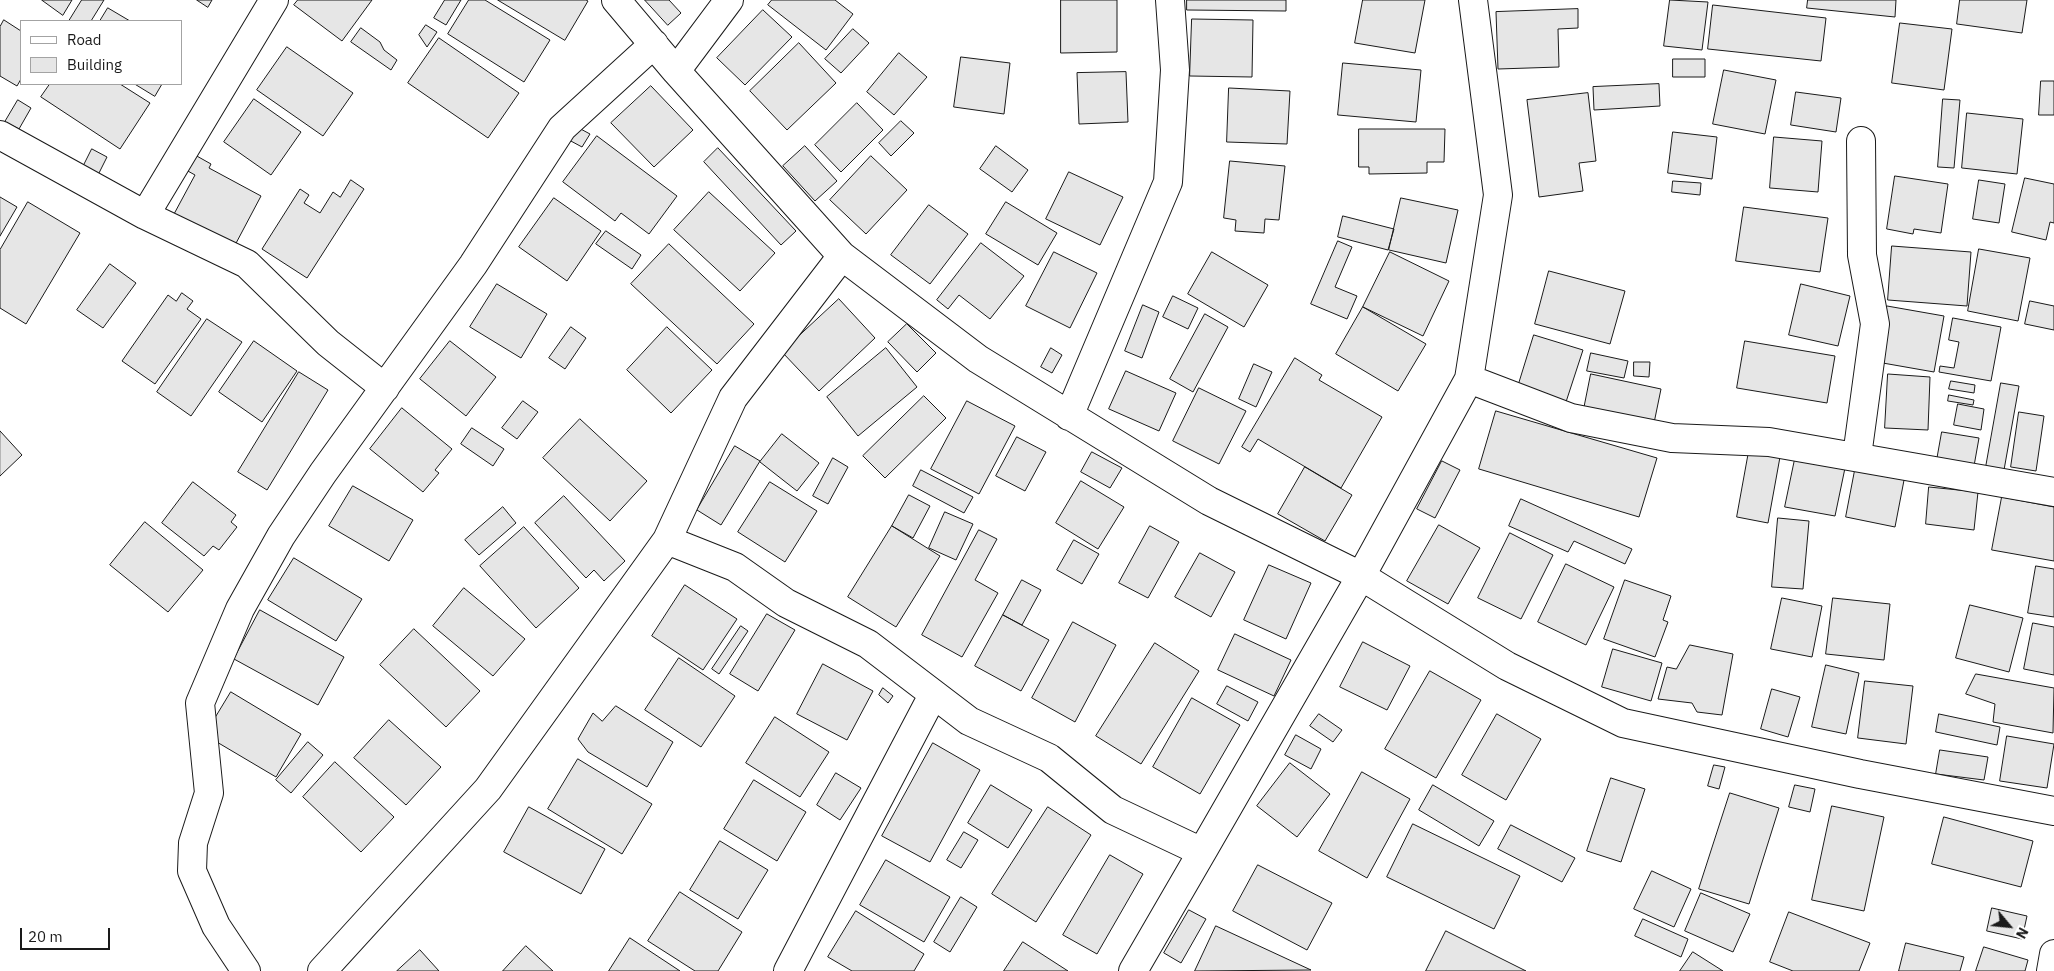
<!DOCTYPE html>
<html>
<head>
<meta charset="utf-8">
<style>
	body { margin:0 }
	#map { position:relative; width:2054px; height:971px; overflow:hidden; background:#fff; font-family:"IBM Plex Sans",sans-serif }
	canvas { display:block }
	.legend { position:absolute; left:20px; top:20px; width:162px; height:65px; box-sizing:border-box; background:#fff; border:1px solid #a3a3a3; margin:0; padding:6px 9px; list-style:none; font-size:15px; color:#1a1a1a }
	.legend li { display:flex; align-items:center; gap:10px; height:25px }
	.legend b { width:25px; border:1px solid #a3a3a3 }
	.north { position:absolute; left:1984px; top:901px; width:50px; height:50px; -webkit-text-stroke:4px #fff; paint-order:stroke; rotate:118deg; font-size:14px; font-weight:700; line-height:20px; text-align:center; color:#1a1a1a }
	.north::after { content:''; display:block; margin:auto; width:18px; height:22px; background:#1a1a1a; clip-path:polygon(50% 0,100% 100%,50% 72%,0 100%) }
	.scale { position:absolute; left:20px; top:928px; width:90px; height:22px; box-sizing:border-box; border:2px solid #1a1a1a; border-top:0; padding-left:6px; font-size:15px; line-height:18px; white-space:nowrap; color:#1a1a1a; -webkit-text-stroke:4px #fff; paint-order:stroke }
</style>
</head>
<body>
<div id="map">
<canvas width="2054" height="971"></canvas>
<ul class="legend">
<li><b style="height:6px;background:#fff"></b>Road</li>
<li><b style="height:14px;background:#e6e6e6"></b>Building</li>
</ul>
<div class="north">N</div>
<div class="scale">20 m</div>
</div>
<script>
const context = document.querySelector('canvas').getContext('2d');
context.lineJoin = 'round';
function fillPath(path, color) {
  context.fillStyle = color;
  context.fill(path, 'evenodd');
}
function trace(path, color, width, dash) {
  context.strokeStyle = color;
  context.lineWidth = width;
  context.lineCap = dash ? 'butt' : 'round';
  context.setLineDash(dash || []);
  context.stroke(path);
}
const building = new Path2D(`
	M42,0H72L63,15Z
	M82,0H104L91,21H69Z
	M197,0H212L208,7Z
	M298,0H372L342,41L294,5Z
	M445,0H461L446,25L434,18Z
	M469,0H485L550,40L524,82L448,34Z
	M498,0H586L588,1L565,40Z
	M645,0H669L681,13L668,25Z
	M772,0H835L853,14L826,50L768,5Z
	M1061,0H1117V52L1061,53Z
	M1187,0H1286V11L1187,10Z
	M1363,0H1425L1415,53L1355,43Z
	M1670,0L1708,2L1702,50L1664,46Z
	M1808,0H1896L1895,17L1807,8Z
	M1960,0H2027L2022,33L1957,24Z
	M1713,5L1826,18L1821,61L1708,49Z
	M108,8L130,21H100Z
	M1578,9V28L1558,29L1559,67L1498,69L1496,12Z
	M763,10L792,37L745,85L717,58Z
	M1192,19L1253,20L1252,77L1190,76Z
	M4,20L21,31V79L17,86L0,76V27Z
	M1900,23L1952,29L1944,90L1892,83Z
	M426,25L437,32L427,47L419,35Z
	M361,28L380,42L384,50L397,60L391,70L351,42Z
	M853,29L869,43L841,73L825,59Z
	M439,38L519,93L488,138L408,83Z
	M799,43L836,83L787,130L750,91Z
	M287,47L353,93L323,136L257,90Z
	M899,53L927,77L894,115L867,92Z
	M961,57L1010,63L1004,114L954,107Z
	M1673,59H1705V77H1673Z
	M1343,63L1421,70L1416,122L1338,115Z
	M1724,70L1776,80L1765,134L1713,124Z
	M1126,72L1128,122L1079,124L1077,73Z
	M2041,81H2054V115H2039Z
	M50,84H120L150,103L120,149L41,97Z
	M135,84H162L155,96Z
	M1659,84L1660,106L1594,110L1593,87Z
	M651,86L693,130L654,167L611,123Z
	M1229,88L1290,91L1287,144L1227,142Z
	M1796,92L1841,98L1836,132L1791,125Z
	M1588,93L1596,161L1579,163L1583,191L1539,197L1527,100Z
	M254,99L301,132L271,175L224,142Z
	M1943,99L1960,100L1954,168L1938,167Z
	M18,100L31,108L19,129L5,122Z
	M857,103L883,130L841,172L815,145Z
	M1967,113L2023,119L2017,174L1962,168Z
	M901,121L914,133L891,156L879,143Z
	M577,127L590,134L582,147L569,140Z
	M1359,129H1445L1444,162H1427V173L1369,174V167H1359Z
	M1673,132L1717,137L1712,179L1668,173Z
	M597,136L677,196L649,234L621,213L615,221L563,182Z
	M1774,137L1822,141L1818,192L1770,188Z
	M805,146L837,181L815,201L783,166Z
	M996,146L1028,170L1012,192L980,169Z
	M718,148L796,231L781,245L704,162Z
	M92,149L107,157L98,175L83,167Z
	M195,155L211,164L209,168L261,196L234,247L174,214L195,175L186,170Z
	M871,156L907,190L866,234L830,200Z
	M1230,161L1285,166L1279,220L1265,219L1264,233L1235,231L1236,220L1224,218Z
	M1069,172L1123,197L1100,245L1046,219Z
	M1895,176L1948,184L1941,233L1914,229L1913,234L1887,229Z
	M2025,178L2054,184V223L2050,222L2046,240L2012,232Z
	M351,180L364,189L307,278L262,249L300,189L309,195L304,203L320,213L333,192L340,197Z
	M1979,180L2005,184L1999,223L1973,219Z
	M1673,181L1701,183L1700,195L1672,192Z
	M709,192L775,253L740,291L674,230Z
	M0,197L17,207L0,236Z
	M554,198L601,231L567,281L519,247Z
	M1401,198L1458,210L1446,263L1389,250Z
	M28,202L80,233L26,324L0,308V250Z
	M1006,202L1057,233L1038,265L986,234Z
	M929,205L968,234L930,284L891,255Z
	M1744,207L1828,218L1820,272L1736,261Z
	M1343,216L1394,229L1388,250L1338,237Z
	M606,231L641,255L632,269L596,244Z
	M1338,241L1352,247L1335,287L1357,296L1347,319L1311,304Z
	M981,243L1024,276L990,319L959,295L948,309L937,300Z
	M669,244L754,324L717,364L631,284Z
	M1892,246L1971,252L1967,306L1888,300Z
	M1979,249L2030,258L2018,321L1968,311Z
	M1054,252L1097,273L1070,328L1026,306Z
	M1212,252L1268,285L1244,327L1188,294Z
	M1390,252L1449,281L1423,336L1363,307Z
	M110,264L136,283L103,328L77,310Z
	M1549,271L1625,291L1610,344L1535,324Z
	M497,284L547,314L521,358L470,327Z
	M1801,284L1850,296L1838,346L1789,335Z
	M182,293L193,301L187,309L201,319L155,384L122,361L168,295L176,301Z
	M1173,296L1198,308L1188,329L1163,317Z
	M839,299L875,338L819,391L782,352Z
	M2030,301L2054,306V330L2025,324Z
	M1143,305L1159,312L1142,358L1125,351Z
	M1887,306L1944,316L1934,372L1877,362Z
	M1363,307L1426,344L1398,391L1336,354Z
	M1205,314L1228,327L1193,392L1170,379Z
	M1953,318L2001,327L1991,381L1939,372L1940,366L1954,368L1959,342L1949,340Z
	M207,319L242,342L191,416L157,392Z
	M907,324L936,353L917,372L888,342Z
	M571,327L586,338L565,369L549,358Z
	M667,327L712,370L671,413L627,370Z
	M1534,335L1583,350L1565,405L1517,390Z
	M254,341L297,371L262,422L219,392Z
	M450,341L496,377L466,416L420,379Z
	M1745,341L1835,356L1827,403L1737,388Z
	M886,348L917,387L858,436L827,397Z
	M1051,348L1062,355L1052,373L1041,367Z
	M1591,353L1628,361L1624,378L1587,371Z
	M1295,358L1322,375L1319,380L1382,417L1341,488L1258,439L1250,452L1242,447Z
	M1634,362H1650L1649,377L1634,376Z
	M1254,364L1272,372L1256,407L1239,399Z
	M1126,371L1176,393L1159,431L1109,409Z
	M299,372L328,390L267,490L238,472Z
	M1591,374L1661,389L1653,428L1583,414Z
	M1888,374L1930,377L1928,430L1885,428Z
	M1951,381L1975,385L1974,393L1949,389Z
	M2001,383L2019,386L2004,470L1986,467Z
	M1199,388L1246,411L1219,464L1173,441Z
	M1949,395L1974,400L1973,405L1948,401Z
	M924,396L946,418L885,478L863,456Z
	M523,401L538,412L517,439L502,428Z
	M967,401L1015,426L979,494L931,469Z
	M1958,404L1984,409L1981,430L1954,425Z
	M402,408L452,449L435,470L439,473L423,492L370,449Z
	M1496,411L1657,458L1639,517L1479,469Z
	M2019,412L2044,416L2036,471L2011,467Z
	M580,419L647,481L610,521L543,458Z
	M472,428L504,449L493,466L461,444Z
	M0,431L22,455L0,476Z
	M1942,432L1979,438L1974,466L1937,460Z
	M782,434L819,463L797,491L760,462Z
	M1017,437L1046,452L1025,491L996,476Z
	M735,446L760,461L721,525L697,510Z
	M1749,451L1780,457L1768,523L1737,517Z
	M1092,452L1122,468L1110,488L1081,472Z
	M833,458L848,467L828,504L813,496Z
	M1795,459L1845,468L1835,516L1785,507Z
	M1442,461L1460,470L1435,518L1417,509Z
	M1856,465L1905,475L1895,527L1846,517Z
	M1305,467L1352,495L1325,541L1278,514Z
	M921,470L973,497L964,513L913,486Z
	M1081,481L1124,507L1098,549L1056,523Z
	M193,482L236,515L231,522L237,527L219,550L213,546L204,556L162,523Z
	M770,482L817,511L785,562L738,532Z
	M353,486L413,520L389,561L329,526Z
	M1929,487L1978,492L1974,530L1926,524Z
	M909,495L930,506L913,538L892,526Z
	M564,496L625,561L604,581L594,570L586,578L535,523Z
	M2002,497L2054,507V561L1992,550Z
	M1521,499L1632,549L1625,564L1574,541L1568,552L1509,526Z
	M503,507L516,523L479,555L465,540Z
	M945,512L973,524L956,560L929,548Z
	M1778,518L1809,521L1803,589L1772,587Z
	M145,522L203,570L168,612L110,565Z
	M1439,525L1480,548L1448,604L1407,581Z
	M892,526L940,556L896,627L848,597Z
	M1150,526L1179,542L1148,598L1119,583Z
	M524,527L579,588L536,628L480,566Z
	M979,530L997,539L975,580L998,593L962,657L922,635Z
	M1510,533L1553,555L1521,619L1478,598Z
	M1074,540L1099,554L1082,584L1057,570Z
	M1200,553L1235,572L1211,617L1175,597Z
	M294,558L362,599L336,641L268,600Z
	M1566,564L1614,587L1586,645L1538,622Z
	M1269,565L1311,583L1286,639L1244,620Z
	M2036,566L2054,569V617L2028,613Z
	M1022,580L1041,590L1022,625L1003,615Z
	M1625,580L1671,596L1663,620L1668,622L1655,657L1604,639Z
	M685,585L737,619L703,670L652,636Z
	M464,588L525,639L493,676L433,626Z
	M1782,598L1822,606L1812,657L1771,649Z
	M1833,598L1890,604L1884,660L1826,654Z
	M1970,605L2023,618L2009,672L1956,658Z
	M260,610L344,657L318,705L234,659Z
	M767,614L795,630L758,691L730,674Z
	M1003,615L1049,640L1021,691L975,666Z
	M1073,622L1116,645L1075,722L1032,698Z
	M2033,623L2054,627V675L2024,669Z
	M741,626L748,631L719,674L712,669Z
	M414,629L480,691L446,727L380,665Z
	M1235,634L1291,660L1274,696L1218,670Z
	M1363,642L1410,666L1387,710L1340,687Z
	M1155,643L1199,671L1141,764L1096,736Z
	M1690,645L1733,654L1722,715L1697,712L1692,703L1658,699L1667,667L1676,669Z
	M1613,649L1662,663L1651,701L1602,687Z
	M679,658L735,696L701,747L645,710Z
	M823,664L873,691L847,740L797,714Z
	M1826,665L1859,673L1846,734L1812,727Z
	M1430,671L1481,700L1436,778L1385,749Z
	M1976,674L2054,688L2053,733L1993,722L1995,704L1966,694Z
	M1865,681L1913,686L1906,744L1858,738Z
	M1227,686L1258,702L1248,721L1217,704Z
	M883,688L893,696L888,703L879,695Z
	M1772,689L1800,697L1788,737L1761,729Z
	M231,692L301,734L276,777L205,735Z
	M1192,698L1240,725L1200,794L1153,767Z
	M616,706L673,742L647,787L588,752L578,739L593,713L602,721Z
	M1319,714L1342,730L1333,742L1310,726Z
	M1497,714L1541,739L1506,800L1462,775Z
	M1939,714L2000,727L1997,745L1936,732Z
	M775,717L829,752L800,797L746,763Z
	M389,720L441,767L406,805L354,758Z
	M1296,735L1321,749L1311,769L1285,755Z
	M2007,736L2054,744L2047,788L2000,781Z
	M308,742L323,755L291,793L276,780Z
	M933,743L980,770L930,862L882,836Z
	M1940,750L1988,757L1984,780L1936,774Z
	M578,759L652,804L622,854L548,809Z
	M335,762L394,817L361,852L303,797Z
	M1290,763L1330,794L1297,837L1257,806Z
	M1714,765L1725,767L1719,789L1708,786Z
	M1362,772L1410,799L1367,878L1319,851Z
	M836,773L861,788L840,820L817,805Z
	M1611,778L1645,789L1621,862L1587,851Z
	M754,780L806,812L777,861L724,829Z
	M991,785L1032,810L1008,848L968,823Z
	M1433,785L1494,821L1479,846L1419,810Z
	M1795,785L1815,789L1810,812L1789,807Z
	M1730,793L1779,808L1749,904L1699,889Z
	M1832,806L1884,817L1864,911L1812,900Z
	M529,807L605,849L581,894L504,852Z
	M1048,807L1091,835L1036,922L992,894Z
	M1944,817L2033,841L2021,887L1932,864Z
	M1413,824L1520,876L1494,929L1387,877Z
	M1511,825L1575,858L1562,882L1498,849Z
	M964,832L978,840L961,868L947,860Z
	M720,841L768,870L738,919L690,890Z
	M1110,855L1143,874L1097,954L1063,935Z
	M886,860L950,897L924,942L860,905Z
	M1258,865L1332,903L1307,950L1233,911Z
	M1652,871L1691,889L1674,927L1634,909Z
	M680,892L742,932L718,971H695L648,941Z
	M1701,893L1750,914L1733,952L1685,931Z
	M961,897L977,907L950,952L934,942Z
	M1992,908L2027,916L2022,939L1987,931Z
	M1189,910L1206,919L1181,963L1164,953Z
	M856,911L924,954L914,971H852L828,957Z
	M1789,912L1870,943L1859,971H1793L1770,962Z
	M1643,919L1688,939L1681,957L1635,936Z
	M1216,926L1311,970L1195,971Z
	M1446,931L1526,971H1426Z
	M630,938L680,971H609Z
	M1023,942L1068,971H1004Z
	M1906,943L1964,957L1960,971H1899Z
	M526,946L553,971H503Z
	M1984,947L2028,960L2025,971H1976Z
	M420,950L439,971H397Z
	M1693,952L1723,971H1680Z`);
fillPath(building, '#e6e6e6');
trace(building, '#1a1a1a', 1);
const minor = new Path2D(`
	M616,0L676,71L842,256L978,359L1209,501L1361,576L1507,666L1623,723L1860,774L2054,811
	M676,71L729,0
	M0,135L145,215L247,264L328,343L385,388
	M145,215L274,0
	M1469,379L1571,418L1672,438L1769,442L2054,492
	M1069,416L1168,182L1175,70L1170,0
	M1857,456L1875,324L1862,255L1861,141
	M667,540L735,567L786,603L868,644L969,721L1049,758L1113,810L1202,852L1133,971
	M1202,852L1361,576L1469,379L1498,195L1473,0
	M246,971L216,926L192,871L193,843L209,793L200,703L240,609L281,536L323,473L473,265L562,128L654,44
	M322,971L488,789L667,540L733,398L842,256
	M788,971L933,695
	M2051,971L2054,954`);
trace(minor, '#1a1a1a', 30);
trace(minor, '#fff', 28);
</script>
</body>
</html>
